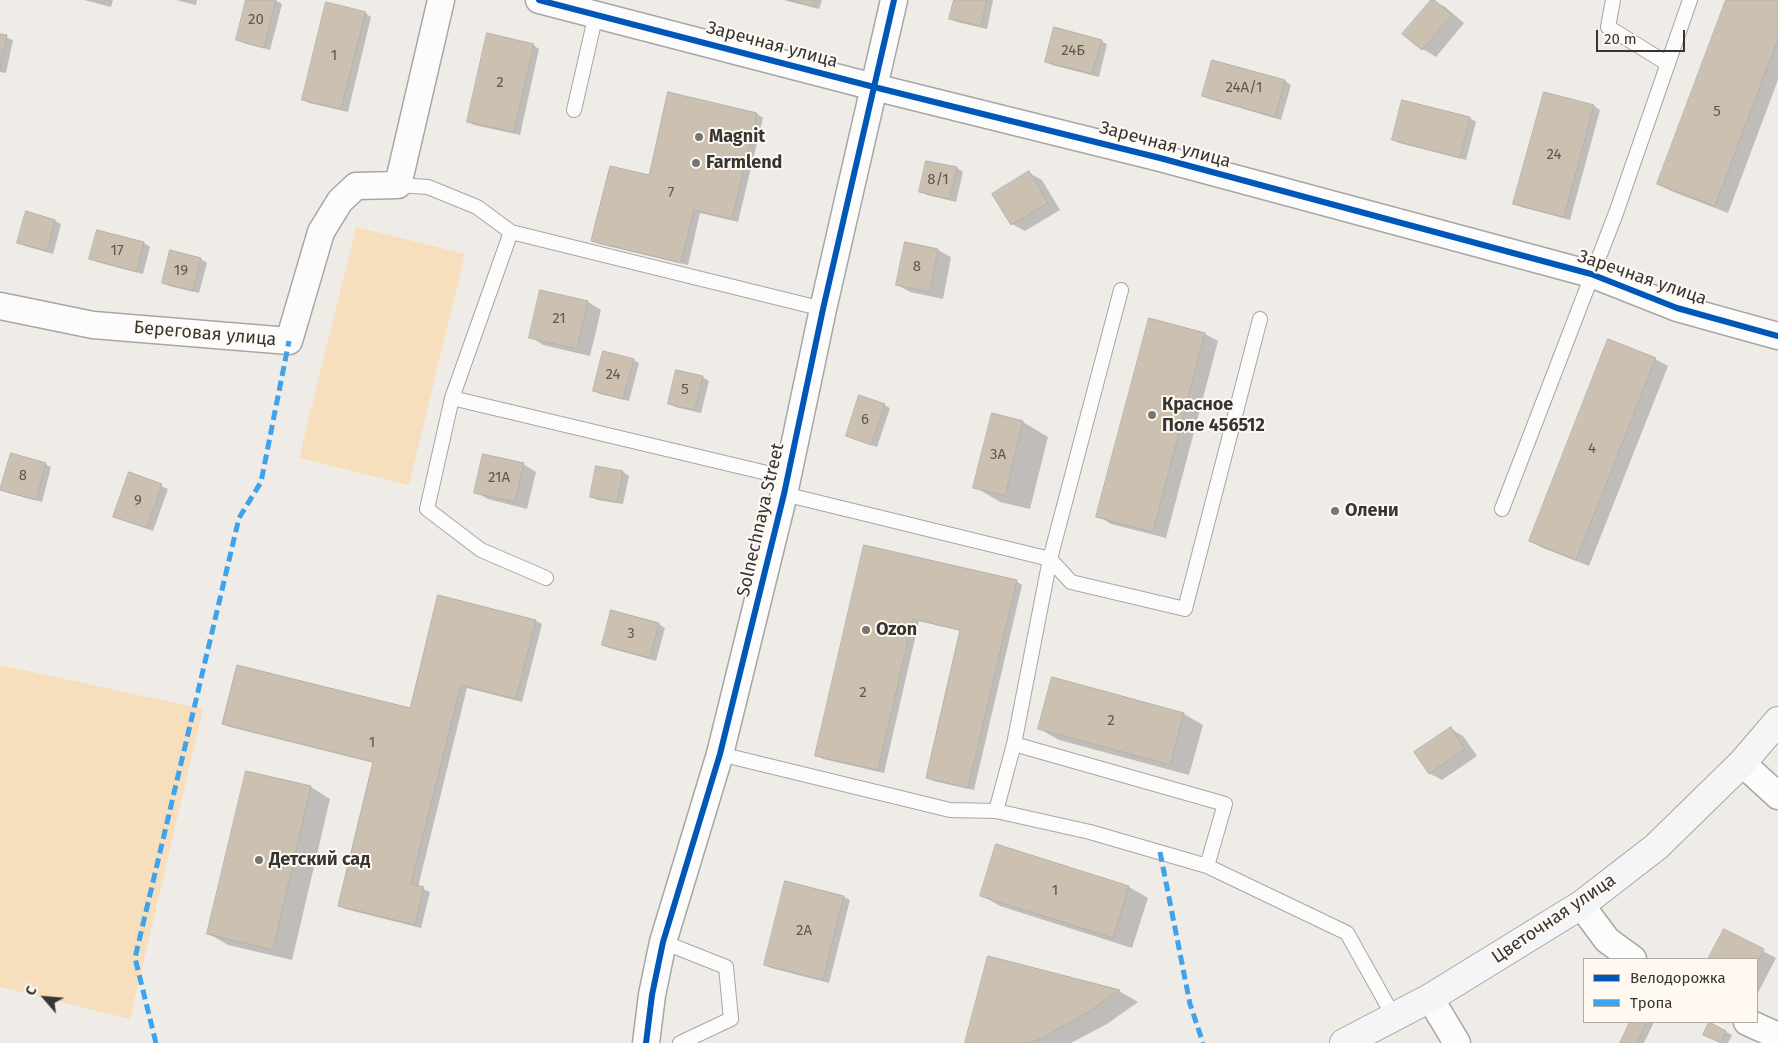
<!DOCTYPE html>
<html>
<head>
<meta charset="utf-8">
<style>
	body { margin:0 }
	#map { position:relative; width:1778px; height:1043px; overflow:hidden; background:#efece8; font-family:"Fira Sans",sans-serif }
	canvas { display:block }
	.legend { position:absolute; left:1583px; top:958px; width:175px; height:65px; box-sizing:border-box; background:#fff9f2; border:1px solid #afaba6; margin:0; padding:6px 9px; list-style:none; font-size:15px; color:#373533 }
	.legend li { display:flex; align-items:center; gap:10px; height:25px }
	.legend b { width:25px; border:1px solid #afaba6 }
	.north { position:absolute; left:20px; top:973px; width:50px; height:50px; -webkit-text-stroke:4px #fff9f2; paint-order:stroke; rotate:297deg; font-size:14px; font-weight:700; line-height:20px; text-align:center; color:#373533 }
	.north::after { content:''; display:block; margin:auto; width:18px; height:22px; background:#373533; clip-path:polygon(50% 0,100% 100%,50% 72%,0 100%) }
	.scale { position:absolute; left:1596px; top:30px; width:89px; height:22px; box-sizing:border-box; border:2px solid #373533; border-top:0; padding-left:6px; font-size:15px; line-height:18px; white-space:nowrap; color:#373533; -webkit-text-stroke:4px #fff9f2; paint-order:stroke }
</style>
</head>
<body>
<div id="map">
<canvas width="1778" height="1043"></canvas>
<ul class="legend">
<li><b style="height:6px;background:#0057b8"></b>Велодорожка</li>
<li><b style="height:6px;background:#3fa3eb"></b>Тропа</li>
</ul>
<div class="north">С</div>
<div class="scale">20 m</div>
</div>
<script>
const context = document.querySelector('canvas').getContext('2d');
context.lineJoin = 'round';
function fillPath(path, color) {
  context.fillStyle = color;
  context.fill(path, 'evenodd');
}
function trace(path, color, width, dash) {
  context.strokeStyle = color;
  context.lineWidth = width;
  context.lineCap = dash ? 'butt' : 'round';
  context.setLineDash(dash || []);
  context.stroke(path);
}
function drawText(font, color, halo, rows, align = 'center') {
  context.font = font + ' "Fira Sans",sans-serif';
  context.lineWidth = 4;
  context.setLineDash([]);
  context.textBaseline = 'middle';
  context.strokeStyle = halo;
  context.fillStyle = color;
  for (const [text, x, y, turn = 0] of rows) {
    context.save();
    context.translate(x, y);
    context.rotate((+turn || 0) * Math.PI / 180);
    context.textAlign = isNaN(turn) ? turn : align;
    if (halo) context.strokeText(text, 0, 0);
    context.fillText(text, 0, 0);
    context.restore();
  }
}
fillPath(new Path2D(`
	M356,227L465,254L409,485L299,458Z
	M0,665L203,709L130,1019L0,987Z`), '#f7debd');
fillPath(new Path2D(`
	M84,0H113L111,7Z
	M176,0H197L196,5Z
	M248,0H275L282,4L270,50L244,43L238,39Z
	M784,0H822L819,9Z
	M955,0H993L987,29L957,22L951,19Z
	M1432,0L1445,7L1464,23L1436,57L1423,49L1404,33Z
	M1727,0H1778V80L1728,213L1671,191L1658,184Z
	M365,13L371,17L348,112L309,103L303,99Z
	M0,35L13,40L6,73L0,72Z
	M1101,41L1107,44L1099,77L1052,65L1046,61Z
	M533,45L539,49L520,135L474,125L468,121Z
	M1213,61L1285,81L1291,85L1281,120L1210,99L1204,96Z
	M669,93L757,114L763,118L738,222L700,213L688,265L599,244L593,241L650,176Z
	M1594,106L1600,110L1570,220L1521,207L1515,203Z
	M1470,118L1476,122L1466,160L1399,143L1393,139Z
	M927,162L957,168L963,172L956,202L927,195L921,191Z
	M1029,173L1042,180L1060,210L1025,231L1012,224Z
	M27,213L55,221L61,224L53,254L25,246L19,243Z
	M98,231L144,243L150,247L143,274L97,262L91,259Z
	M906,243L938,250L951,257L943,299L910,292L897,285Z
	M170,251L201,259L207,263L199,293L169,286L163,283Z
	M541,291L588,302L601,310L590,356L543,345L531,337Z
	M1205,334L1218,341L1166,538L1111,524L1098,516Z
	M1655,359L1668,366L1589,566L1543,548L1530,541Z
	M633,360L639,363L629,401L600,394L594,390Z
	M702,377L709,381L701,413L675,407L669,403Z
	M884,405L890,408L877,447L847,436Z
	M993,415L1023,422L1048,437L1030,509L1000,502L975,487Z
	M45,464L51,467L42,502L8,493L2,489Z
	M523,464L536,472L527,509L488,499L475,492Z
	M623,472L629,476L623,504L597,500L591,496Z
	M130,474L168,489L153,531L115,517Z
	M865,547L1016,581L1022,585L974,790L933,781L927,777L961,631L919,621L884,773L823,759L817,755Z
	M612,611L659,624L665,628L656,661L609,648L603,645Z
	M536,621L542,624L522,702L467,688L418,887L430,892L421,928L345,909L339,905L374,763L230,727L223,724L411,710Z
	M1053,679L1184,714L1203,725L1189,775L1059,740L1040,729Z
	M1451,729L1463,736L1477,756L1442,780L1429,773Z
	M311,787L330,799L292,960L228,945L209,934Z
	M997,845L1129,887L1148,898L1132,948L1000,906L981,895Z
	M844,897L850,900L829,983L771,968L765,965Z
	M1724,931L1776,958L1758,993L1757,959H1710Z
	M989,958L1119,991L1138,1002L1107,1024L1071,1043H967Z
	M1631,1022H1654L1644,1043H1621Z
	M1709,1024L1732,1035L1728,1043H1723L1711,1037Z`), '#0003');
const building = new Path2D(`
	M246,0H276L264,48L236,40Z
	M788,0H815L813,6Z
	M954,0H987L981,26L949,19Z
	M1431,0H1434L1452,15L1422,50L1402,34Z
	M1726,0H1778V39L1715,206L1657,184Z
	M326,2L366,12L341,109L302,100Z
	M1054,27L1102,40L1092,74L1045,62Z
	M487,33L534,44L514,132L467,122Z
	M0,34L7,35L0,68Z
	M1212,60L1285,80L1275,117L1202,96Z
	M668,92L757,113L732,219L694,210L681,263L591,241L610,166L649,175Z
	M1544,92L1594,105L1564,217L1513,204Z
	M1402,100L1470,117L1460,158L1392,140Z
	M926,161L957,167L950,199L919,192Z
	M1029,171L1048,203L1011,225L992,194Z
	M26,211L55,220L47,251L17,243Z
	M97,230L144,242L137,272L89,259Z
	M905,242L938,249L930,292L896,285Z
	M170,250L201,258L193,291L162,283Z
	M540,290L588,301L577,349L529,338Z
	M1149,318L1205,333L1153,532L1096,517Z
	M1608,339L1656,358L1576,560L1529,541Z
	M603,351L634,359L623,399L593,391Z
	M676,370L703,376L695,410L668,404Z
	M859,395L885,404L871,445L846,436Z
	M992,413L1023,421L1005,496L973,488Z
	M11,453L46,463L36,500L0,490Z
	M483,454L524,463L515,502L474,493Z
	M596,466L623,471L617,502L590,497Z
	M129,472L162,484L147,528L113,517Z
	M864,545L1017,580L968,788L926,778L960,630L913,619L878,770L815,756Z
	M438,595L536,620L516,699L461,685L411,884L424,887L415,925L338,906L373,762L222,724L237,665L410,708Z
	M611,610L659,623L650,658L602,645Z
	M1052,677L1184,713L1170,765L1038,729Z
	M1451,727L1465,749L1429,774L1414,752Z
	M246,771L311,786L273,950L207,934Z
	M996,844L1129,886L1113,938L980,896Z
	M785,881L844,896L823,980L764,965Z
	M1724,929L1764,949L1757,963V959H1708Z
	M988,956L1120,990L1087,1013L1040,1039L1028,1043H965Z
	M1630,1022H1647L1637,1043H1620Z
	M1709,1022L1726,1031L1721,1043L1703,1035Z`);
fillPath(building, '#ccc1b0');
trace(building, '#b3b1ae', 1);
const service = new Path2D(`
	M1613,0L1608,27L1668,64
	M574,110L596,14
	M398,185L428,187L477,207L511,232L823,309
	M511,232L452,398L427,509L481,550L546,578
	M452,398L788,478
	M784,494L1050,559L1121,290
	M1502,509L1616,213L1690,0
	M1050,559L1071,582L1185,609L1260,319
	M1014,744L1050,559
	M720,754L950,810L996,811L1090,832L1207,866L1347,933L1394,1017
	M996,811L1014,744L1225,804L1207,866
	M663,942L726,967L731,1019L680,1043`);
const minor = new Path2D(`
	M539,0L874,87L1160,158L1591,274L1677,308L1778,336
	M0,306L93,325L289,341L321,232L340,201L356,186L398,185L441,0
	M1742,763L1778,796
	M1581,905L1607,940L1633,959
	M1430,998L1457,1043
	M1747,1022L1778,1036
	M646,1043L652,995L663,942L720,754L784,494L823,309L894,0`);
const secondary = new Path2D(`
	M1344,1043L1430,998L1581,905L1656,847L1742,763L1778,721`);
trace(service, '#a8a6a3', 16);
trace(minor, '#a8a6a3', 29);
trace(secondary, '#a8a6a3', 30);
trace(service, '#fdfcfc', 14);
trace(minor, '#fdfcfc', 26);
trace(secondary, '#f4f5f6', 28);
trace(new Path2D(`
	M1160,852L1190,1004L1203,1043
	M156,1043L135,958L239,518L261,482L289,341`), '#3fa3eb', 5, [10, 5]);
trace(new Path2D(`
	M539,0L874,87L1160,158L1591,274L1677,308L1778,336
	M646,1043L652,995L663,942L720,754L784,494L823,309L894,0`), '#0057b8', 6);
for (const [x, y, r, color] of [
	[699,137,5,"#777572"],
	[696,163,5,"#777572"],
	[1152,415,5,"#777572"],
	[1335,511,5,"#777572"],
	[866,630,5,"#777572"],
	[259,860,5,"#777572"]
]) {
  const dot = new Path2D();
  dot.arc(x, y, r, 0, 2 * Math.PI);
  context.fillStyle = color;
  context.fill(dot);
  trace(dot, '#fff9f2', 2);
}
drawText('15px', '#5c5852', null, [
	["20",256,20],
	["24Б",1073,51],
	["1",334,56],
	["2",500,83],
	["24А/1",1244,88],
	["5",1717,112],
	["24",1554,155],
	["8/1",938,180],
	["7",671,193],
	["17",117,251],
	["8",917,267],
	["19",181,271],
	["21",559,319],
	["24",613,375],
	["5",685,390],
	["6",865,420],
	["4",1592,449],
	["3А",998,455],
	["8",23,476],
	["21А",499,478],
	["9",138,501],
	["3",631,634],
	["2",863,693],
	["2",1111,721],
	["1",372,743],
	["1",1055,891],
	["2А",804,931]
]);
drawText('18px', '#373533', '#fff9f2', [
	["Заречная улица",772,45,15],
	["Заречная улица",1165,145,15],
	["Заречная улица",1642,278,19],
	["Береговая улица",205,334,5],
	["Solnechnaya Street",761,520,-77],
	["Цветочная улица",1554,919,-34]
]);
drawText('bold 18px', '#373533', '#fff9f2', [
	["Magnit",709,137],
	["Farmlend",706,163],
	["Красное",1162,405],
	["Поле 456512",1162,426],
	["Олени",1345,511],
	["Ozon",876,630],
	["Детский сад",269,860]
], 'left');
</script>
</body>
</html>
